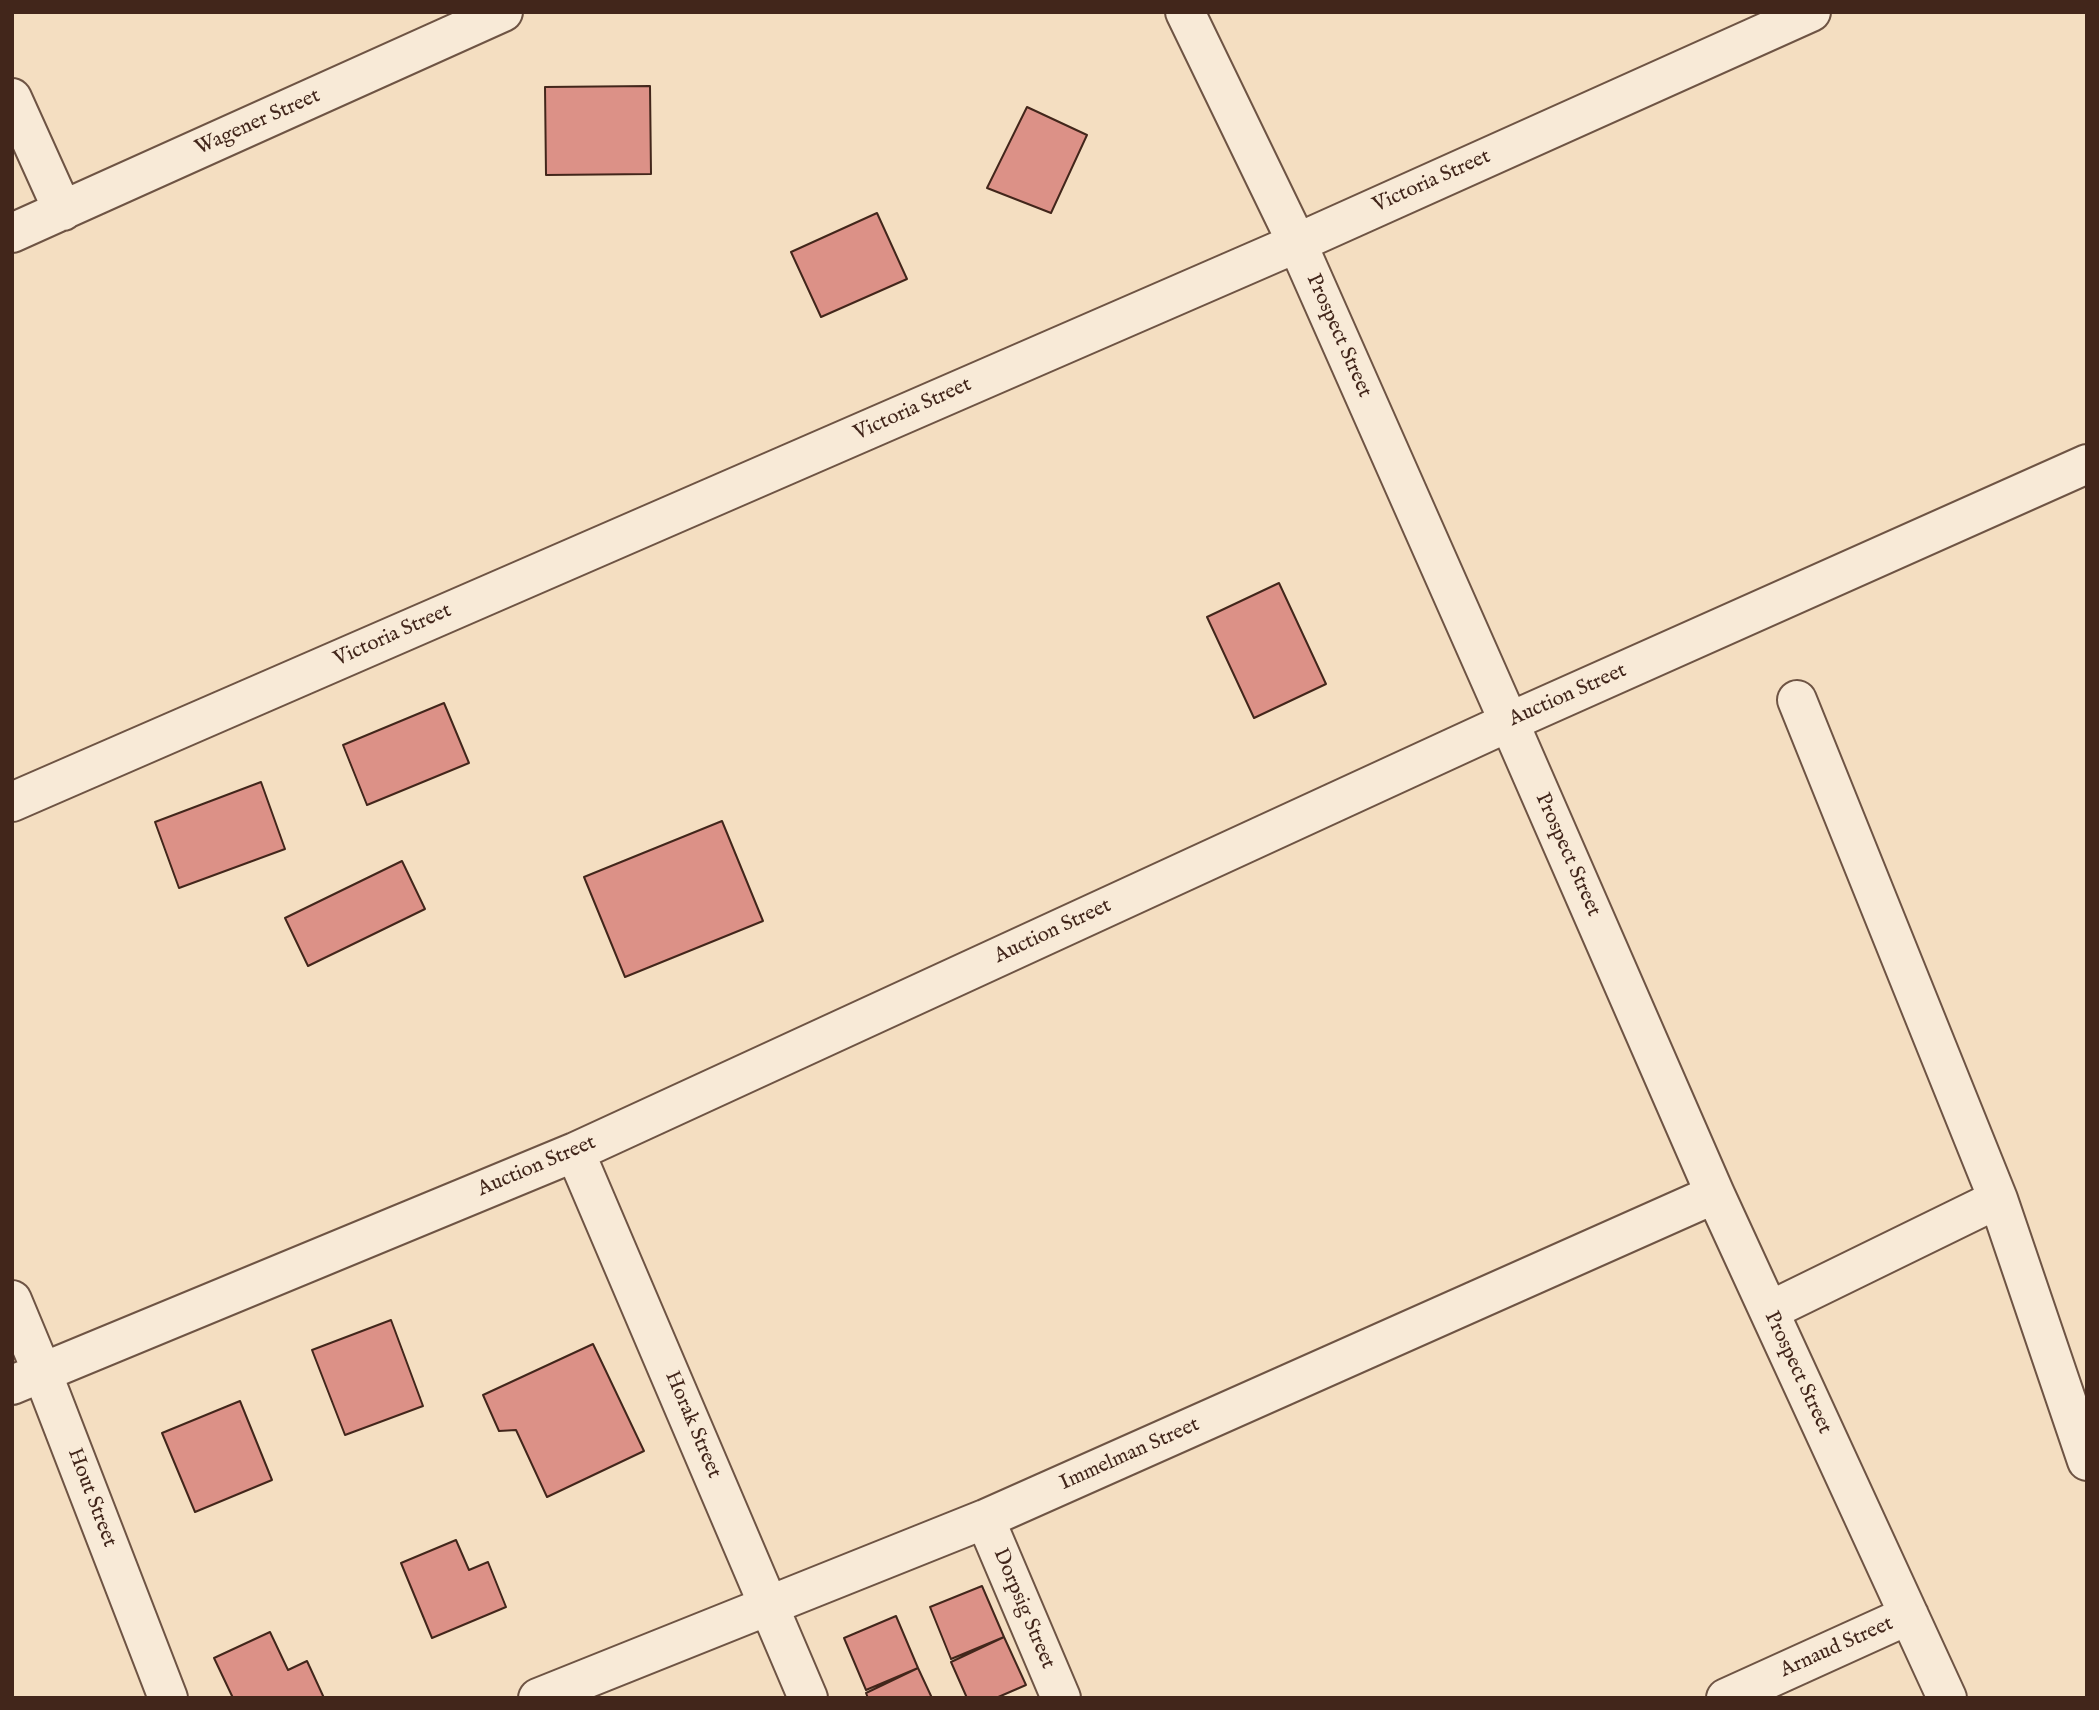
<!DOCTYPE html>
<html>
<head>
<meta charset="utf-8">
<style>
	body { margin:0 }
	#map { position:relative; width:2099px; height:1710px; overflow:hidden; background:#f4dec1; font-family:"IM FELL English",serif }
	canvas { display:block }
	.frame { position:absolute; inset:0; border:14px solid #42261b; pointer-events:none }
</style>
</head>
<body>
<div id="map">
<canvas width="2099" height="1710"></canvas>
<div class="frame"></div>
</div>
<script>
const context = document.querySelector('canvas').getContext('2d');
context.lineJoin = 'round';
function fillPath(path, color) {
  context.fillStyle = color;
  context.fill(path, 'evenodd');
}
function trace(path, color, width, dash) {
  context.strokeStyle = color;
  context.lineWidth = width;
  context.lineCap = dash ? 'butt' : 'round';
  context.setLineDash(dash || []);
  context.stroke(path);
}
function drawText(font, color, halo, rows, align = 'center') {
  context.font = font + ' "IM FELL English",serif';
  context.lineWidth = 5;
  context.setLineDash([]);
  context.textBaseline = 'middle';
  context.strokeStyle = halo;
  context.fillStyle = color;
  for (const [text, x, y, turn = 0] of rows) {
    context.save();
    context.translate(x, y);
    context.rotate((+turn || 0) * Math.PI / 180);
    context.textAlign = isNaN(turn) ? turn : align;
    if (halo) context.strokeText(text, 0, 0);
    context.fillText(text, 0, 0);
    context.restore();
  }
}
const building = new Path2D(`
	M650,86L651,174L546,175L545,87Z
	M1027,107L1087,135L1051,213L987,188Z
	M877,213L907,279L821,317L791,252Z
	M1279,583L1326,684L1254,718L1207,617Z
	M444,703L469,763L367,805L343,745Z
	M261,782L285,849L179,888L155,822Z
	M722,821L763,921L625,977L584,877Z
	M402,861L425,909L308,966L285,918Z
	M391,1320L423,1406L345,1435L312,1350Z
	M593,1344L644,1451L547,1497L516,1430L499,1431L483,1395Z
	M240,1401L272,1480L195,1512L162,1433Z
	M456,1540L469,1570L488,1562L506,1607L432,1638L401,1563Z
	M982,1586L1004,1637L951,1659L930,1607Z
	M896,1616L918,1668L866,1690L844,1638Z
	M270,1632L288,1670L307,1661L324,1698H233L214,1658Z
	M1004,1637L1026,1685L996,1698H967L951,1662Z
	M918,1668L932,1698H868L866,1693Z`);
fillPath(building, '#dc9187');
trace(building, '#42261b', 2);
const street = new Path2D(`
	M1185,12L1297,243L1509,722L1715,1194L1947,1698
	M12,98L63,211
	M12,233L503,12
	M1797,700L1998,1199L2087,1461
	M12,802L1297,243L1811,12
	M575,1152L808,1698
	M12,1300L42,1372L168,1698
	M1769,1311L1998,1199
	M12,1385L575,1152L1509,722L2087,464
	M985,1519L1061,1698
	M538,1698L985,1519L1715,1194
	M1726,1698L1909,1615`);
trace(street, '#6e5444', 42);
trace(street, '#f8ead7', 38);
drawText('21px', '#42261b', '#f8ead7', [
	["Wagener Street",258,123,-24],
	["Victoria Street",1432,182,-24],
	["Prospect Street",1338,336,66],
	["Victoria Street",913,410,-24],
	["Victoria Street",393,636,-24],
	["Auction Street",1568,696,-24],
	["Prospect Street",1567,855,66],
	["Auction Street",1053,932,-25],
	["Auction Street",537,1167,-23],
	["Prospect Street",1797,1373,65],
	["Horak Street",692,1425,67],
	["Immelman Street",1130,1455,-24],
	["Hout Street",91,1498,69],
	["Dorpsig Street",1023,1609,67],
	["Arnaud Street",1837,1648,-24]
]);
</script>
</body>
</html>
